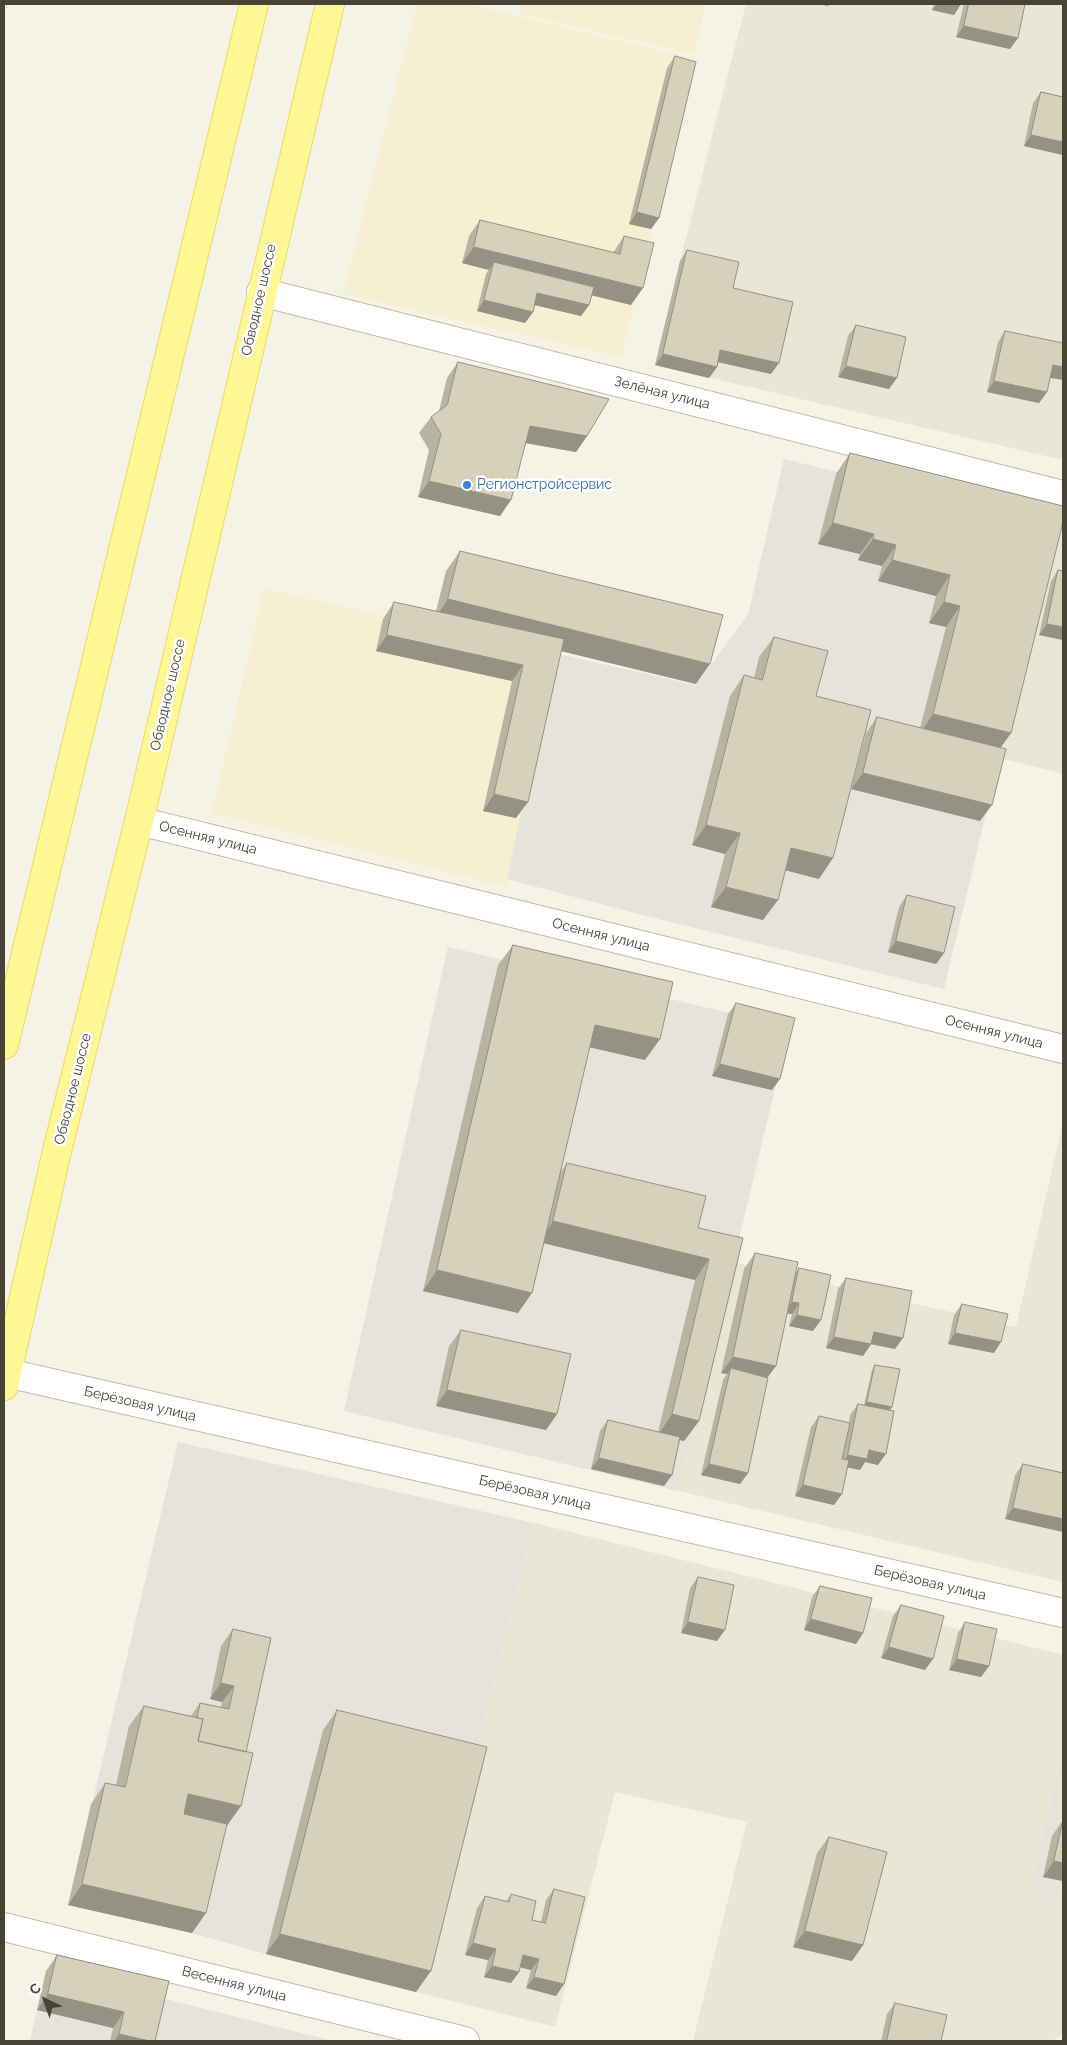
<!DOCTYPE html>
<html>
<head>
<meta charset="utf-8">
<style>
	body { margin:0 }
	#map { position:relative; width:1067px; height:2045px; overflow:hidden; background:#f4f3e6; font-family:Raleway,sans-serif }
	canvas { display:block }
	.frame { position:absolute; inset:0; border:5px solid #474435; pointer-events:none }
	.north { position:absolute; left:20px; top:1975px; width:50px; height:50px; -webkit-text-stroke:4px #fff; paint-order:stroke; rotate:318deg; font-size:14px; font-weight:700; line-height:20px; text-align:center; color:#474435 }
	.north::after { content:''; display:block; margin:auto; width:18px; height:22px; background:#474435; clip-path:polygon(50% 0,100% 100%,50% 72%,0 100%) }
</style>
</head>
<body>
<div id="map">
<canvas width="1067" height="2045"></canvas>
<div class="frame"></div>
<div class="north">С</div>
</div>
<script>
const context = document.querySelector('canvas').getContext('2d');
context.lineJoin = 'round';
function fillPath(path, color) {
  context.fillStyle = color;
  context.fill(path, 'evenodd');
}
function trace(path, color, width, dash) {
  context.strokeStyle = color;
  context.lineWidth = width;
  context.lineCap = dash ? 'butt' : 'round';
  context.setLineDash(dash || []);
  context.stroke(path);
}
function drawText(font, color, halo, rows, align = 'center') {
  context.font = font + ' Raleway,sans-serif';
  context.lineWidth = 5;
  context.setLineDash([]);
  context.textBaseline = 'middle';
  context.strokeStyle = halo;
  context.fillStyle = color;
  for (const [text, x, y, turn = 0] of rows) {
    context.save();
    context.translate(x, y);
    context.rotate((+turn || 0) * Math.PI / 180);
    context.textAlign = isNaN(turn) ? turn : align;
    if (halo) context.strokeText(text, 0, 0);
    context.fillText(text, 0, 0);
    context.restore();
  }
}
fillPath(new Path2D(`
	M746,4H1063V460L655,365L680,261Z
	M1055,526L1063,528V774L999,758Z
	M1063,1122V1582L678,1491L733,1262L1016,1327Z
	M534,1523L1063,1655V1747L1029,1890L1063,1897V2034L1052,2041H693L747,1822L615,1792L555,2027L416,1992Z`), '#e8e6d4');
fillPath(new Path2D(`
	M417,4H467L695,59L621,357L343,294Z
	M522,4H706L694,54L520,14Z
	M264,589L554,653L506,887L212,813Z`), '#f6efd1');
fillPath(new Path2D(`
	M784,459L1055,526L944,989L650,917L507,879L554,653L696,685L748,615Z
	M448,947L790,1027L678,1491L344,1411Z
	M178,1442L534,1523L416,1992L266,1954L192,1933L68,1905Z
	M1063,1747V1897L1029,1891Z
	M46,1971L158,1997L333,2041H30Z`), '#e6e3db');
const street = new Path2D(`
	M261,292L1063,495
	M139,821L1063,1049
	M7,1373L1063,1613
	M4,1927L465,2041`);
const primary = new Path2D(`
	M4,1045L254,4
	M4,1386L57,1151L139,821L330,4`);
trace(street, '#c0bda9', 30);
trace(primary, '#e8dc60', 30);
trace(street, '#fff', 28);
trace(primary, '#fff794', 28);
fillPath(new Path2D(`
	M934,4H961L954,15L932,10Z
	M964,4H1025L1010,49L956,37Z
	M675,56L659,218L651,229L629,224L667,68Z
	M1041,92L1063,97V155L1024,146L1033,103Z
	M480,220L613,253L624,236L631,305L592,295L589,305L581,316L535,305L533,312L525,323L477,311L486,274L489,270L462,263L469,236Z
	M687,250L733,288L771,374L718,362L717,367L709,378L655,365L680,261Z
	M856,325L889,389L838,377L848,336Z
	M1005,331L1050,378L1047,392L1039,403L987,392L998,342Z
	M458,362L587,436L576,452L526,443L500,516L418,497L429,450L419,433L431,417L439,411L447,378Z
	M850,453L1063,506L1011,733L1000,748L980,821L851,789L866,733L877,717L920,728L946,627L929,623L936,596L878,581L882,566L858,560L860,554L818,544L836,474Z
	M460,551L696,684L561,651L516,818L483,811L512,681L376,651L383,619L394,602L436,611L446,571Z
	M1058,570L1063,640L1039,635L1051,581Z
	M774,637L816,696L819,879L785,870L763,920L711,907L725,854L692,845L730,696L744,675L754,678L759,657Z
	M907,895L944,953L936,964L888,952L899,907Z
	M513,945L645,1060L589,1047L560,1173L567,1163L698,1228L743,1238L699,1421L684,1441L680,1440L672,1475L664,1486L591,1469L600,1431L608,1420L658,1432L695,1280L544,1243L518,1313L423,1291L498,965Z
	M736,1003L772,1090L712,1076L728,1014Z
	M755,1253L796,1272L799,1268L813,1331L789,1326L792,1314L787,1313L767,1378L748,1473L740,1484L701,1475L723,1380L727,1374L721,1373L744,1269Z
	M846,1278L895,1349L871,1344L863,1356L826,1348L838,1289Z
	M962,1304L994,1353L948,1344L954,1315Z
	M461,1330L557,1414L546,1430L436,1406L449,1346Z
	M875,1365L890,1410L878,1465L865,1462L860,1470L848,1467L834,1505L795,1496L811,1427L819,1416L849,1423L850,1415L858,1404L864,1405L872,1370Z
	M1023,1464L1063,1473L1005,1519L1015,1475Z
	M698,1577L717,1641L681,1633L690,1588Z
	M820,1586L863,1633L856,1644L804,1630L812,1597Z
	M901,1605L925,1670L881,1658L893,1616Z
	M965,1622L989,1666L981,1677L949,1670L958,1633Z
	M233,1629L271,1638L226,1827L192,1933L68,1905L91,1804L105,1783L116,1785L129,1726L144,1706L191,1716L200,1703L221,1707L222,1702L210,1699L221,1646Z
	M337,1710L416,1992L266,1954L323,1730Z
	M1063,1820V1881L1043,1877L1052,1836Z
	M829,1837L863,1945L852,1961L793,1947L817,1853Z
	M554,1889L556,1996L526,1988L531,1970L520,1967L519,1972L511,1983L484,1977L488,1960L465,1955L477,1908L485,1896L506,1902L511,1894L532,1920L541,1922L546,1900Z
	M57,1955L169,1981L155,2041H110L113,2028L37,2010L46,1971Z
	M895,2003L941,2041H881L887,2014Z`), '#b8b4a1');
fillPath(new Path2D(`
	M816,4H830L828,6Z
	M937,4H961L954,15L932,10Z
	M964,26L1018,38L1010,49L956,37Z
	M1031,135L1063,142V155L1024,146Z
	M637,212L659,218L651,229L629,224Z
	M474,247L643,288L631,305L492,271L494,262L489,270L462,263Z
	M537,293L589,305L581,316L530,304Z
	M484,300L533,312L525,323L477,311Z
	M720,350L779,363L771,374L713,361Z
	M663,354L717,367L709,378L655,365Z
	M1053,365L1063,367V380L1045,377Z
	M846,366L897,378L889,389L838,377Z
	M994,381L1047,392L1039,403L987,392Z
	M530,426L587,436L576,452L519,442Z
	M429,481L511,500L500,516L418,497Z
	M833,523L874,534L860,554L818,544Z
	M873,539L896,545L882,566L858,560Z
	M892,560L950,575L936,596L878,581Z
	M448,599L710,664L696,684L434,620Z
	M944,602L960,606L946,627L929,623Z
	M1047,624L1063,627V640L1039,635Z
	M387,635L523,665L512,681L376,651Z
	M933,714L1011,733L996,754L919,735Z
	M863,773L992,805L980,821L851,789Z
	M494,794L528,802L516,818L483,811Z
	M706,825L740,833L725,854L692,845Z
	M791,848L833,858L819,879L777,868Z
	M726,887L778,900L763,920L711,907Z
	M896,941L944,953L936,964L888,952Z
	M595,1025L660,1039L645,1060L580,1045Z
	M720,1064L780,1079L772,1090L712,1076Z
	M553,1221L709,1259L695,1280L539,1242Z
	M437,1270L532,1293L518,1313L423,1291Z
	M792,1302L799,1303L792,1314L784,1313Z
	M797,1315L821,1320L813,1331L789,1326Z
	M874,1332L903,1338L895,1349L866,1343Z
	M955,1333L1001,1342L994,1353L948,1344Z
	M834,1337L871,1344L863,1356L826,1348Z
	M733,1357L776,1366L764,1382L731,1368L727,1374L721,1373Z
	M447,1390L557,1414L546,1430L436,1406Z
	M867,1402L892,1407L888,1413L863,1407Z
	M672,1414L699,1421L684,1441L658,1435Z
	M869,1450L886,1454L878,1465L865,1462L860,1470L840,1466L848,1455Z
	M599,1458L672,1475L664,1486L591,1469Z
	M709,1464L748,1473L740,1484L701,1475Z
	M803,1485L842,1494L834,1505L795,1496Z
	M1013,1508L1063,1519V1532L1005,1519Z
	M811,1619L863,1633L856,1644L804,1630Z
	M688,1622L725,1630L717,1641L681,1633Z
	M889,1647L933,1659L925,1670L881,1658Z
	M957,1659L989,1666L981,1677L949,1670Z
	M221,1683L234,1686L222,1702L210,1699Z
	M188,1794L241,1806L226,1827L174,1815Z
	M1054,1861L1063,1863V1881L1043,1877Z
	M82,1884L206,1913L192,1933L68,1905Z
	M805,1931L863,1945L852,1961L793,1947Z
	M280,1934L431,1971L416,1992L266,1954Z
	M473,1943L496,1949L488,1960L465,1955Z
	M523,1955L539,1959L531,1970L515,1966Z
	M492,1966L519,1972L511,1983L484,1977Z
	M534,1977L564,1984L556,1996L526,1988Z
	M48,1994L124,2012L113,2028L37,2010Z
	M119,2034L150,2041H114Z`), '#969283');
const building = new Path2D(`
	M969,4H1025L1018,38L964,26Z
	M675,56L696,62L659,218L637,212Z
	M1041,92L1063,97V142L1031,135Z
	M480,220L620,254L624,236L654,243L643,288L474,247Z
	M687,250L739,262L733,288L793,302L779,363L720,350L717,367L663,354Z
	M494,262L594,287L589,305L537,293L533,312L484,300Z
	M856,325L906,337L897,378L846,366Z
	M1005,331L1063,343V367L1053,365L1047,392L994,381Z
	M458,362L609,399L587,436L530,426L511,500L429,481L441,434L431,417L447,405Z
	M850,453L1063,506V522L1011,733L933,714L960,606L944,602L950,575L892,560L896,545L873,539L874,534L833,523Z
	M460,551L723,615L710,664L448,599Z
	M1058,570L1063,571V627L1047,624Z
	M394,602L564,639L528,802L494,794L523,665L387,635Z
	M774,637L828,651L816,696L871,710L833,858L791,848L778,900L726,887L740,833L706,825L744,675L762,680Z
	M877,717L1006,749L992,805L863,773Z
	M907,895L955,907L944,953L896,941Z
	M513,945L673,982L660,1039L595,1025L532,1293L437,1270Z
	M736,1003L795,1018L780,1079L720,1064Z
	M567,1163L706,1196L698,1228L743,1238L699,1421L672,1414L709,1259L553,1221Z
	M755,1253L798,1262L776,1366L733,1357Z
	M799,1268L831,1275L821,1320L797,1315L799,1303L792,1302Z
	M846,1278L912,1291L903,1338L874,1332L871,1344L834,1337Z
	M962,1304L1008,1314L1001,1342L955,1333Z
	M461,1330L571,1354L557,1414L447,1390Z
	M875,1365L900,1369L892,1407L867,1402Z
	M731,1368L768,1378L748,1473L709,1464Z
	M858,1404L894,1411L886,1454L869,1450L867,1459L848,1455Z
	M819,1416L850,1423L842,1459L849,1460L842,1494L803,1485Z
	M608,1420L680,1437L672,1475L599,1458Z
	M1023,1464L1063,1473V1519L1013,1508Z
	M698,1577L734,1585L725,1630L688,1622Z
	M820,1586L872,1598L863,1633L811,1619Z
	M901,1605L944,1616L933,1659L889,1647Z
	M965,1622L997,1629L989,1666L957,1659Z
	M233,1629L271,1638L246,1752L198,1741L203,1719L197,1718L200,1703L229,1709L234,1686L221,1683Z
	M144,1706L203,1719L198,1741L253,1753L241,1806L188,1794L184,1814L227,1824L206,1913L82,1884L105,1783L125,1787Z
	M337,1710L487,1747L431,1971L280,1934Z
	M1063,1820V1863L1054,1861Z
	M829,1837L887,1852L863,1945L805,1931Z
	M554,1889L585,1897L564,1984L534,1977L539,1959L523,1955L519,1972L492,1966L496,1949L473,1943L485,1896L509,1902L511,1894L536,1901L532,1920L545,1923Z
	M57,1955L169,1981L155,2041H150L119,2034L124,2012L48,1994Z
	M895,2003L947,2015L941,2041H887Z`);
fillPath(building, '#d6d1bb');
trace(building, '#969283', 1);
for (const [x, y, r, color] of [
	[467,485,5,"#3f7fe0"]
]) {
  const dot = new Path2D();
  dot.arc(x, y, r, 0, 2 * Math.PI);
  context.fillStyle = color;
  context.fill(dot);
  trace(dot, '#fff', 2);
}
drawText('14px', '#474435', '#fff', [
	["Обводное шоссе",259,300,-77],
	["Зелёная улица",662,393,14],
	["Обводное шоссе",168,695,-77],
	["Осенняя улица",208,838,14],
	["Осенняя улица",601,935,14],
	["Осенняя улица",994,1032,14],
	["Обводное шоссе",73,1089,-76],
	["Берёзовая улица",140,1404,13],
	["Берёзовая улица",535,1493,13],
	["Берёзовая улица",930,1583,13],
	["Весенняя улица",234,1984,14]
]);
drawText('14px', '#366cbe', '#fff', [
	["Регионстройсервис",477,485]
], 'left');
</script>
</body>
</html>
